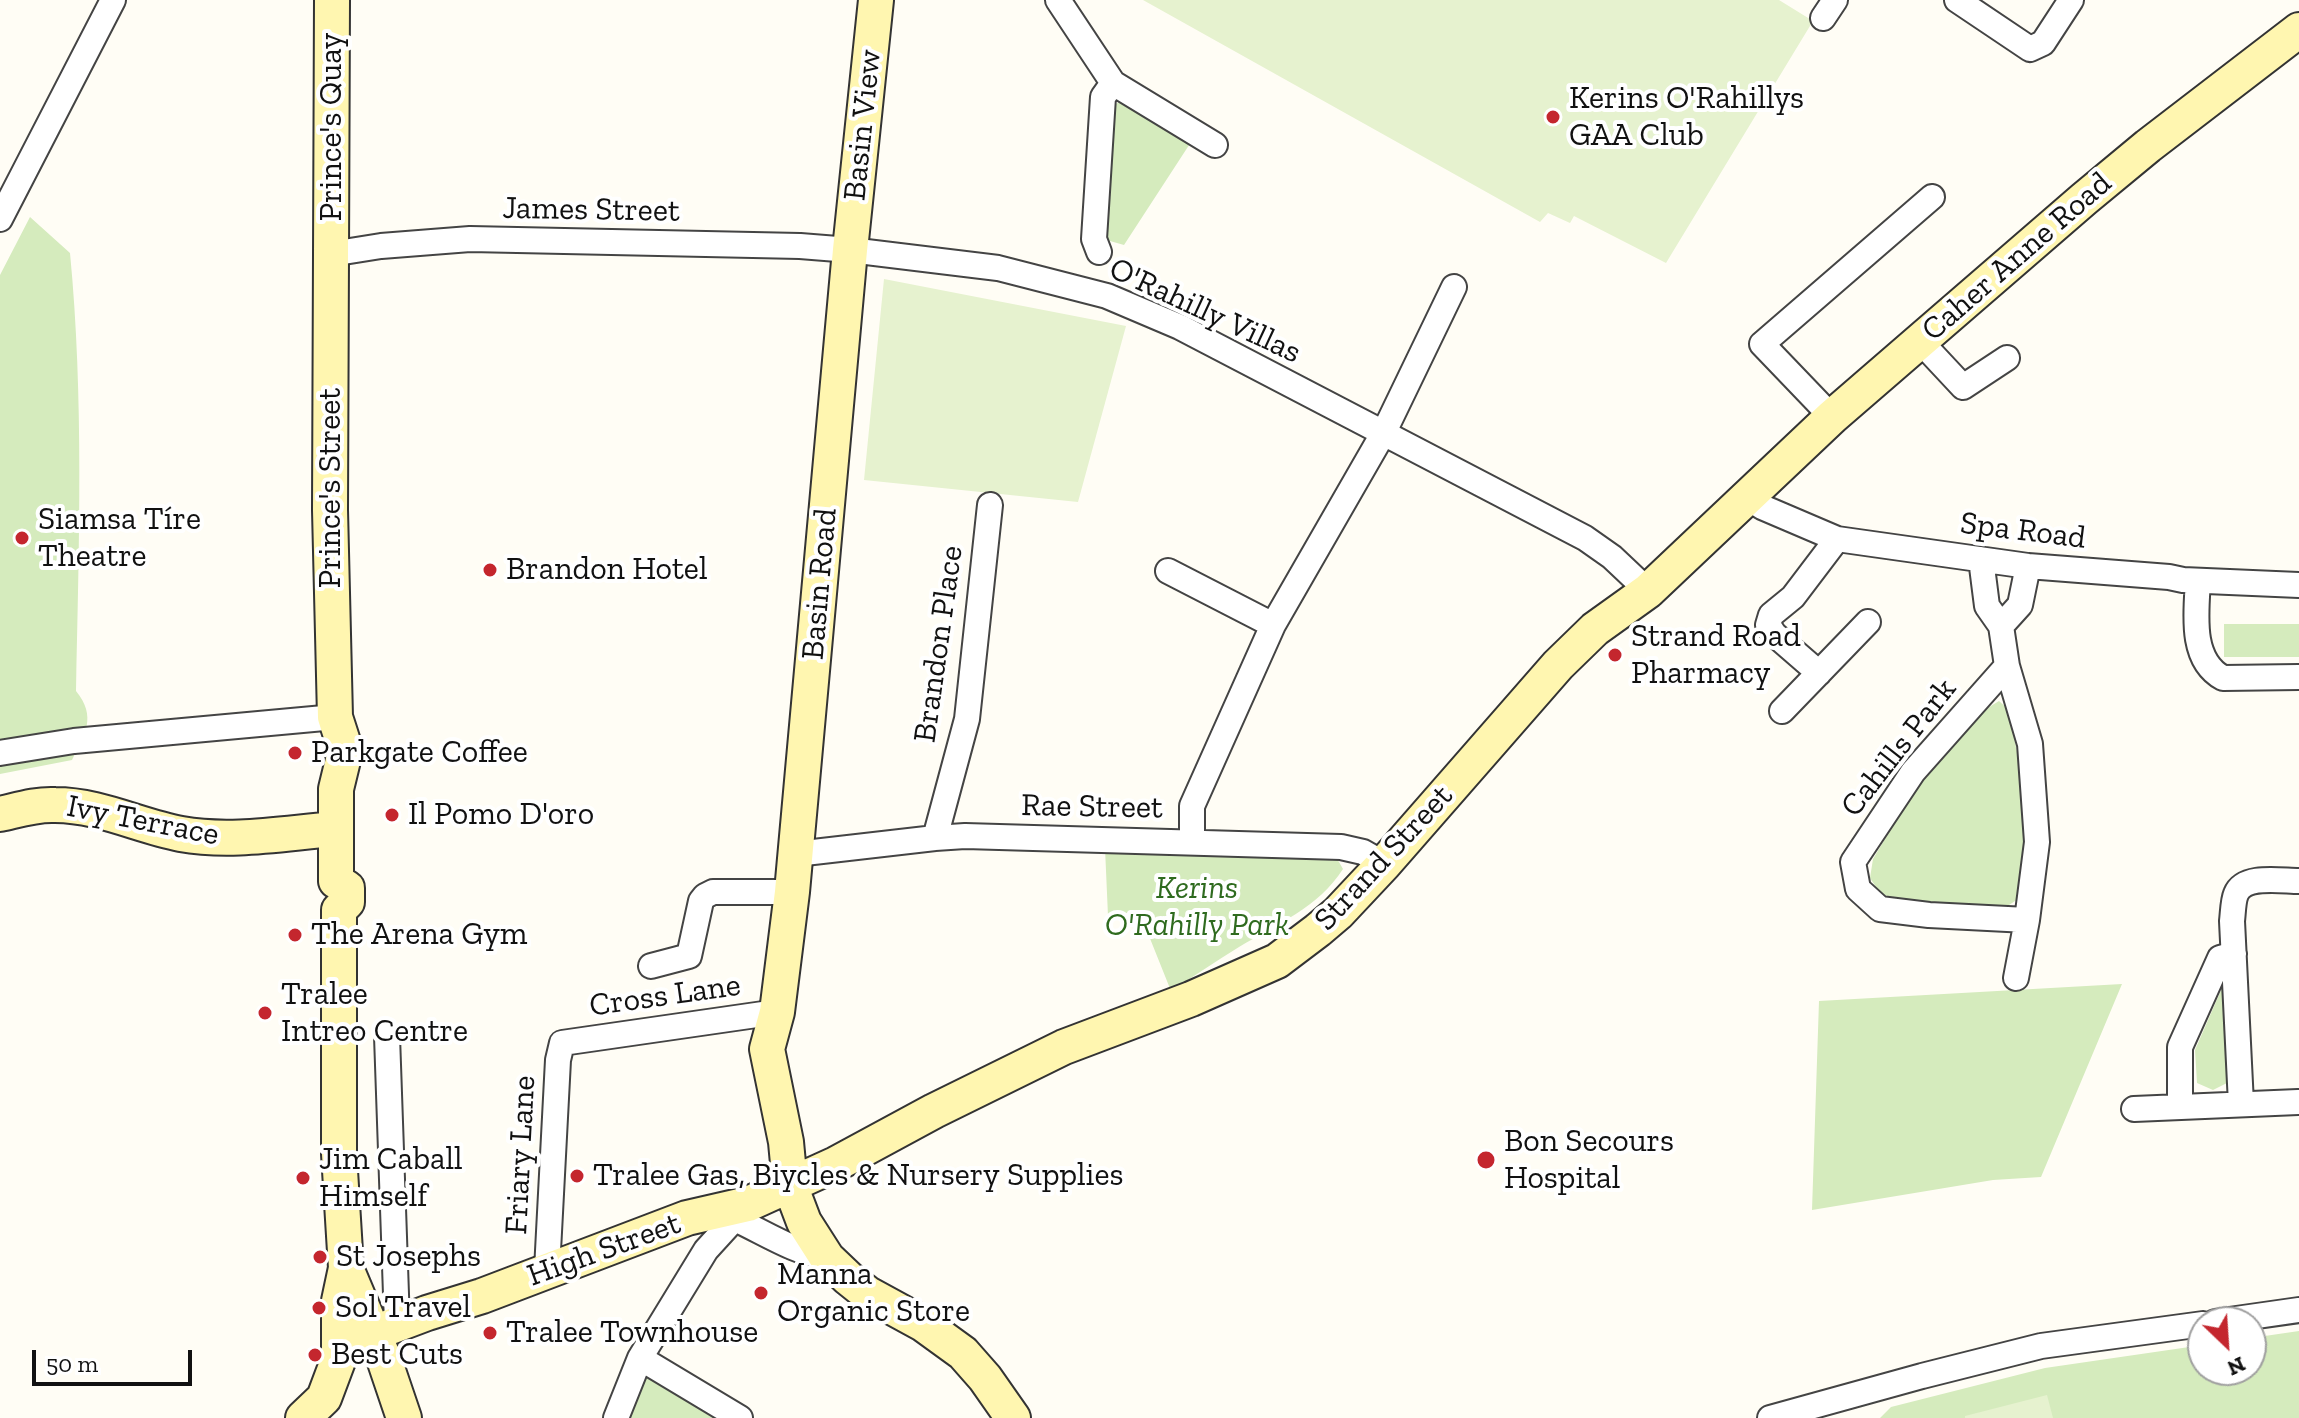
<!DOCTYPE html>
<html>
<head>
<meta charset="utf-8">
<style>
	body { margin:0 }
	#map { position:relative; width:2299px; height:1418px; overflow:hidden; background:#fffdf5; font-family:"Zilla Slab",serif }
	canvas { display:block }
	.north { position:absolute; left:2187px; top:1306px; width:80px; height:80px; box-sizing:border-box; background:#fff; border:2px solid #a0a0a0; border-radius:50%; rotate:155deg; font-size:22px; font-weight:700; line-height:32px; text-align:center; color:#111 }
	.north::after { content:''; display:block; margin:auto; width:28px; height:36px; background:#c4262e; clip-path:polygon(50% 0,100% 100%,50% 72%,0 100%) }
	.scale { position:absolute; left:32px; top:1350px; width:160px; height:36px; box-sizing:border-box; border:4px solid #111; border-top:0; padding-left:10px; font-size:24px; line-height:28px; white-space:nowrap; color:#111; -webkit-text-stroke:6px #fff; paint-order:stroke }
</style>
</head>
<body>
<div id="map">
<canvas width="2299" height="1418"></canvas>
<div class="north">N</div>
<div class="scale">50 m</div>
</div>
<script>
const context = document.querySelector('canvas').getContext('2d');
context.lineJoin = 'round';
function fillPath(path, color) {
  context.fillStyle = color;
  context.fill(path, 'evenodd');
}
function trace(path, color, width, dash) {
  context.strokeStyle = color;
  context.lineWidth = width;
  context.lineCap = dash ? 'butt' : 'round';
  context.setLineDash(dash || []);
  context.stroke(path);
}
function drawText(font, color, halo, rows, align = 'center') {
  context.font = font + ' "Zilla Slab",serif';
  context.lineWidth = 8;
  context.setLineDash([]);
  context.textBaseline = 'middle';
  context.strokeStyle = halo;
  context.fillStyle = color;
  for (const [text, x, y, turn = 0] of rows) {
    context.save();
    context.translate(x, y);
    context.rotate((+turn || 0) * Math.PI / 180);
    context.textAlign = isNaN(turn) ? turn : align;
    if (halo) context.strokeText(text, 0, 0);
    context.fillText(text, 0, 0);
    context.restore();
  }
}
fillPath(new Path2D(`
	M1121,101L1193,139L1124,245L1110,241L1102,235L1115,108L1116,104Z
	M30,217L70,253C84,398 79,545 76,691C97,717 85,734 72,760L0,774V275Z
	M2224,624H2299V657H2224Z
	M1999,701L2008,709L2021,771L2026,821L2024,876L2018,899L2006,907L1898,901L1880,893L1870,878L1873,859L1918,783L1986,709Z
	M1105,848L1335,855L1343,869C1318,908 1277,924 1239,947C1216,961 1194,976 1171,991L1139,911L1108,916Z
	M2225,981L2229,1082L2213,1090L2197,1083L2195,1050Z
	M2122,984L2041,1177L1993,1180L1812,1210L1819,1001Z
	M2299,1331V1418H1880L1891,1407L2045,1368L2203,1345V1370H2251V1338Z
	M643,1370L725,1418H630Z`), '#d5ebbd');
fillPath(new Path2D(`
	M1143,0H1779L1813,21L1666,263L1574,216L1570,223L1548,213L1540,222Z
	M884,279L1126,326L1078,502L864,480Z
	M2047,1395L2053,1418H1965V1416Z`), '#e6f2cf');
const street = new Path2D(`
	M1058,0L1113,83L1215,145
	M1957,0L2030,49L2043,43L2071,0
	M1823,18L1835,0
	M0,219L113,0
	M1099,252L1094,239L1103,97L1113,83
	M331,254L381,246L470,239L800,246L850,250L998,268L1107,296L1180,327L1585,538L1612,557L1648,591
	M1920,341L1963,387L2007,358
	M1832,417L1762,344L1932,197
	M1748,498L1762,507L1837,539L2028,566L2169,577L2183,580L2299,585
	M1981,559L1987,606L2001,626L2007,666L1913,772L1853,862L1858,889L1880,909L1929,915L2027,920
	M1168,571L1273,625
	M2198,581C2196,614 2190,660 2223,678L2299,677
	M2001,626L2020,605L2028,566
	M2007,666L2030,744L2037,842L2027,920L2016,978
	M1819,673L1774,634L1768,625L1771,615L1793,597L1837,539
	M1782,711L1868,622
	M0,753L74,741L335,717
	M935,838L967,719L990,505
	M1192,842V806L1273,625L1384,432L1454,287
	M796,854L935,838L965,836L1341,847L1363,852L1384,864
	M651,966L689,956L701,901L705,896L713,892H792
	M387,1036L397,1323
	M2241,1104L2232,921C2233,913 2233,901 2236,894C2244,874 2281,881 2299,881
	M2180,1107V1047L2220,958L2234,954
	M2134,1109L2298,1102
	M735,1219C767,1234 792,1251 827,1258
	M547,1270L558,1060L562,1043L777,1012
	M2215,1322L2299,1310
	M640,1358L740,1418
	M616,1418L640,1358L706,1250L748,1204
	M1770,1418L1922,1376L2041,1346L2203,1324`);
const secondary = new Path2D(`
	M332,0L330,510L335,717L344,745V756L336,789V881
	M876,0L850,250L792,892L777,1012L767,1049L786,1142L790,1185L804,1222L827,1258L848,1278L868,1294L923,1324L963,1353L985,1378L1013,1418
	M0,814C18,810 36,804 55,805C99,805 139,826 181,834C232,843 284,833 335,829
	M336,881L347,888V902L339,910V1154L346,1268L339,1301V1358
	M346,1268L383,1356L404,1418
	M303,1418L324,1398L339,1358L351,1346L374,1333L427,1313L482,1296L687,1218L748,1204L836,1164L934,1111L1064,1047L1191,999L1277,961L1318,930L1338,913L1384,864L1558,665L1595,629L1648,591L1832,417L2084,199L2148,146L2299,30`);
trace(street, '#444', 28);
trace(secondary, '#333', 38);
trace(street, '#fff', 24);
trace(secondary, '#fff6b0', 34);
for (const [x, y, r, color] of [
	[1553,117,8,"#c4262e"],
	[22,538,8,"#c4262e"],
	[490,570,8,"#c4262e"],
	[1615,655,8,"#c4262e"],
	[295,753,8,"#c4262e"],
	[392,815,8,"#c4262e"],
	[295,935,8,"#c4262e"],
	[265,1013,8,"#c4262e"],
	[1486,1160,10,"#c4262e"],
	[577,1176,8,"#c4262e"],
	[303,1178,8,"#c4262e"],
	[320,1257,8,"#c4262e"],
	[761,1293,8,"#c4262e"],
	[319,1308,8,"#c4262e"],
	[490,1333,8,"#c4262e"],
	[315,1355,8,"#c4262e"]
]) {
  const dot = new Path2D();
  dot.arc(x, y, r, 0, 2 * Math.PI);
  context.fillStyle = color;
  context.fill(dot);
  trace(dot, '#fff', 3);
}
drawText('32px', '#111', '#fff', [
	["Kerins O'Rahillys",1569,99],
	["GAA Club",1569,136],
	["Siamsa Tíre",38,520],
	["Theatre",38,557],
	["Brandon Hotel",506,570],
	["Strand Road",1631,637],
	["Pharmacy",1631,674],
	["Parkgate Coffee",311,753],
	["Il Pomo D'oro",408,815],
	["The Arena Gym",311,935],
	["Tralee",281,995],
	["Intreo Centre",281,1032],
	["Bon Secours",1504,1142],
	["Hospital",1504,1179],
	["Jim Caball",319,1160],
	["Himself",319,1197],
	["Tralee Gas, Biycles & Nursery Supplies",593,1176],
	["St Josephs",336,1257],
	["Manna",777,1275],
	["Organic Store",777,1312],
	["Sol Travel",335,1308],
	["Tralee Townhouse",506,1333],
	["Best Cuts",331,1355]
], 'left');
drawText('32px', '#111', '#fff', [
	["Basin View",863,125,-84],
	["Prince's Quay",332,127,-90],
	["James Street",591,210,1],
	["Caher Anne Road",2017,257,-41],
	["O'Rahilly Villas",1205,311,25],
	["Prince's Street",331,488,-90],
	["Spa Road",2023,531,7],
	["Basin Road",820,584,-85],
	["Brandon Place",939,644,-82],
	["Cahills Park",1899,748,-52],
	["Rae Street",1092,807,1],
	["Ivy Terrace",143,821,11],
	["Strand Street",1384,858,-47],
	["Cross Lane",665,996,-8],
	["Friary Lane",521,1155,-87],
	["High Street",604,1250,-20]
]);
drawText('italic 32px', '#2f6b1f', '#fff', [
	["Kerins",1197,889],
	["O'Rahilly Park",1197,926]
]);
</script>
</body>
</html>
